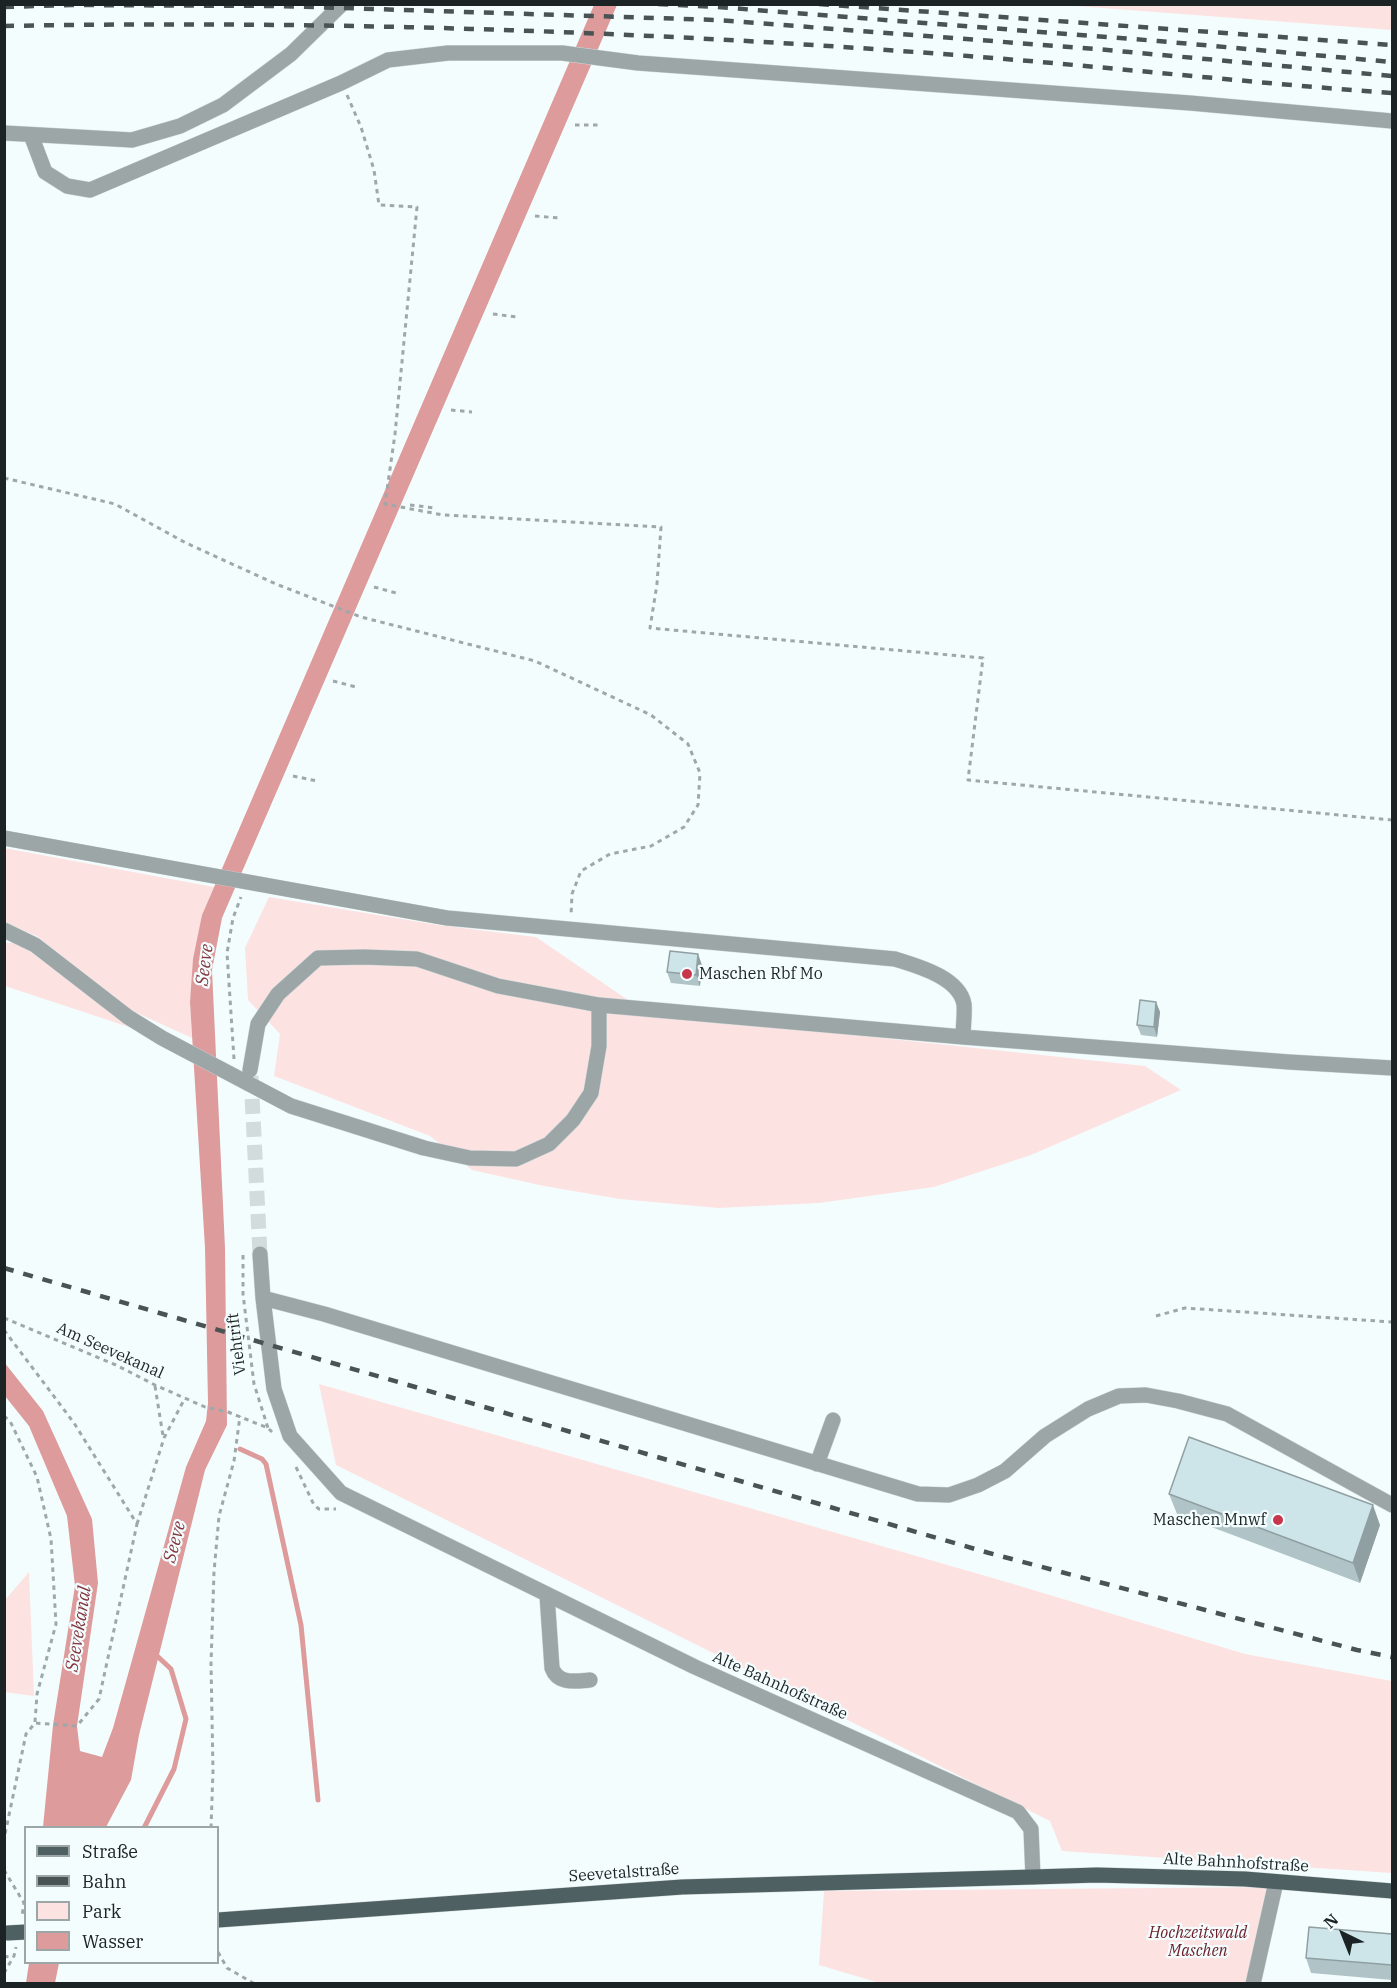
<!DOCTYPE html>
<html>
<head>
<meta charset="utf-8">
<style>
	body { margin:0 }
	#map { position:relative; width:1397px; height:1988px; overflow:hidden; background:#f4fdfe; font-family:"IBM Plex Serif",serif }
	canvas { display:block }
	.frame { position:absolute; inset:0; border:6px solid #1b2325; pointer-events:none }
	.legend { position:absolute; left:24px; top:1826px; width:195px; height:138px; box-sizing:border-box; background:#f4fdfe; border:2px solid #9da6a7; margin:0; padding:8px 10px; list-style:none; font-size:18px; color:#1b2325 }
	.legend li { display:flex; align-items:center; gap:12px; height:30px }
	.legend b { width:30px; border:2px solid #9da6a7 }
	.north { position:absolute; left:1313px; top:1904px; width:60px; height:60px; -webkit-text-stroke:4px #f4fdfe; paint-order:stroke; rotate:317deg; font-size:16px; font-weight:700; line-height:24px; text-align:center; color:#1b2325 }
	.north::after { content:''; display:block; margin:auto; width:21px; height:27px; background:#1b2325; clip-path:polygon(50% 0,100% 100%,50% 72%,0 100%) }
</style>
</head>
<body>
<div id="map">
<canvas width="1397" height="1988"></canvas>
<div class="frame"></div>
<ul class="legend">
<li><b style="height:8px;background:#4f6063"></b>Straße</li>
<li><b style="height:8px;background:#4a5354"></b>Bahn</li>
<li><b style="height:16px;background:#fde2e2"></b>Park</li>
<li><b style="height:16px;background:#dd9b9c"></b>Wasser</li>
</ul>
<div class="north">N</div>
</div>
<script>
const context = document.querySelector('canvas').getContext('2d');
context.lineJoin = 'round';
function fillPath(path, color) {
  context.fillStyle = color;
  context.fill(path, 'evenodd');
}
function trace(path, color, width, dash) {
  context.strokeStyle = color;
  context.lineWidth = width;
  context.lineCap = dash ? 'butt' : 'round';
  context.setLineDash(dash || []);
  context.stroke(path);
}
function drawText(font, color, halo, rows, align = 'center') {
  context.font = font + ' "IBM Plex Serif",serif';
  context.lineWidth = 4.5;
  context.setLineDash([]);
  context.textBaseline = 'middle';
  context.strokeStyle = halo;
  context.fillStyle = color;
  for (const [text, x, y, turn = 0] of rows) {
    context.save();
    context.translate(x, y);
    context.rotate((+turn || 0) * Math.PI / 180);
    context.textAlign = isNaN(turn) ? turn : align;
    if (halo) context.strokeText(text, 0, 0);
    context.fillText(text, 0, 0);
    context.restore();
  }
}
fillPath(new Path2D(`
	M1063,5H1392V30Z
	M4,848L214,887L202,915L190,1001L192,1038L126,1008L37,936L5,923Z
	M269,897L438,925L536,937L647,1013L1145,1066L1181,1090L1031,1155L934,1187L819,1203L718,1208L620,1199L544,1186L472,1170L430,1136L274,1076L280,1034L248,1000L245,948Z
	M5,943H19L132,1028L5,986Z
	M319,1384L1010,1583L1245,1654L1392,1681V1873L1062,1851L1050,1821L336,1465Z
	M29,1572L34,1696L4,1692L5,1600Z
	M1269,1887L1247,1983L883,1984L819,1965L824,1891Z`), '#fde2e2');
fillPath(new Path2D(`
	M594,5H617L222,918L212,970L225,1248L227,1425L205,1470L139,1735L131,1780L106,1827H43L53,1725L75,1586L67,1516L29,1426L5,1396L4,1362L43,1411L92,1519L98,1583L77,1726L80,1751L102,1757L113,1728L186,1467L206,1421L208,1403L205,1248L190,1002L193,959L202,915Z
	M29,1963H59L55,1983H26Z`), '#dd9b9c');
trace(new Path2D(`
	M240,1449L262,1459L266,1464L301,1625L318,1800
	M144,1828L174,1769L186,1719L171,1669L154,1653`), '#dd9b9c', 5);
trace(new Path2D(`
	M251,1076L260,1254`), '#d3dcdd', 15, [15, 8]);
const minor = new Path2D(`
	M4,133L132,140L180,126L223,105L291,54L342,4
	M31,135L45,172L67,186L90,190L341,83L388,60L448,53H562L638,63L1190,103L1392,121
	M4,838L447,918L895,959C917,966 959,977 964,1004C965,1014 963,1027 963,1037
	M4,930L35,945L128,1017L162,1038L291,1106L424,1148L470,1158L516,1159L549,1144L573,1120L591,1093L599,1046V1005
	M250,1070L258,1024L278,994L318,958L364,957L417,959L498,986L599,1005L963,1037L1289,1062L1392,1068
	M260,1254L263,1298L274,1389L290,1436L341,1493L695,1667L1018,1812L1031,1829L1033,1877
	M263,1298L324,1314L918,1494L949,1495L978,1485L1005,1471L1045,1436L1088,1409L1119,1396L1146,1395L1178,1401L1227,1414L1392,1505
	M817,1464L833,1420
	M547,1595L552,1668C558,1685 576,1681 590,1680
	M1253,1984L1276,1882`);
const major = new Path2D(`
	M218,1920L682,1887L1033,1877L1097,1875L1245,1879L1392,1891`);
trace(minor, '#d1dadb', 16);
trace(major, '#d1dadb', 16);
trace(new Path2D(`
	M347,95L361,127L374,170L379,205L417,207L395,434L385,504L443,515L661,527L657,584L650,628L983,658L968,780L1392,820
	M575,125H598
	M535,216L559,218
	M493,314L517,317
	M451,410L472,412
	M4,478L115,504L186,543L276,584L361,617L535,661L651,715L688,744L700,773L698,805L684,827L651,846L610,854L581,871L572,894L571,916
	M410,505L435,508
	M374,587L400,594
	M333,681L356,687
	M293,776L317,781
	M234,1059L227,953L233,918L241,897
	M243,1255V1294L254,1384L268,1428
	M1156,1316L1185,1308L1392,1322
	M4,1318L116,1365L155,1385L205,1407L228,1412L268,1428L272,1432
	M4,1330L74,1423L137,1524L99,1699L77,1726L35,1723L26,1734L4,1839
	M155,1386L163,1436
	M4,1416L10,1421L37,1477L51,1539L56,1624L37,1694L35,1722
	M296,1467L314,1505L319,1509H336
	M137,1524L164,1438L185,1398
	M211,1828L213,1771L211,1664L214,1572L219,1516L234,1461L240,1416
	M4,1870L24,1903L22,1916
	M218,1952L227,1968L255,1984
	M4,1957L14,1956
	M4,1973L14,1956L16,1947`), '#9fa8a9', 3, [4.5, 4.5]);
trace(minor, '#9ca6a7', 15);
trace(major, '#4f6063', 15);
trace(new Path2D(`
	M658,4L717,7L1158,41L1392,62
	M819,4L1392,45
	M4,7L72,5L280,6L717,20L1096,49L1392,76
	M4,26C326,20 647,31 968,56C1110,67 1251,83 1392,93
	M4,1268L989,1553L1357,1650L1392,1657`), '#4a5354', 4.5, [10, 10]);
const majorBridge = new Path2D(`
	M7,1933L26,1932`);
trace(majorBridge, '#d1dadb', 16, []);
trace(majorBridge, '#4f6063', 15);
fillPath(new Path2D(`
	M702,965L700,986L671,983L667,972Z
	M1156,1002L1160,1012L1157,1037L1141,1035L1137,1025Z
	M1169,1494L1380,1525L1360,1583L1177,1514Z
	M1392,1934V1980L1311,1973L1306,1958Z`), '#b0c4c8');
fillPath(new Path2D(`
	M698,954L702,965L700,986L696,975Z
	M1156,1002L1160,1012L1157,1037L1154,1027Z
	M1373,1505L1380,1525L1360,1583L1353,1563Z`), '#90a0a2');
const building = new Path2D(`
	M670,951L698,954L696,975L667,972Z
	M1140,1000L1156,1002L1154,1027L1137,1025Z
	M1189,1437L1373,1505L1353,1563L1169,1494Z
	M1309,1927L1392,1934V1965L1306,1958Z`);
fillPath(building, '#cde4e8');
trace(building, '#90a0a2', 1.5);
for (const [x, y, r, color] of [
	[687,974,6,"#c7364b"],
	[1278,1520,6,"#c7364b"]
]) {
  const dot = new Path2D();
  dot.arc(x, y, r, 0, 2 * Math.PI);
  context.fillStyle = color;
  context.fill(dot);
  trace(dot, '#f4fdfe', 2);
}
drawText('16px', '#1b2325', '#f4fdfe', [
	["Maschen Rbf Mo",699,974],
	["Maschen Mnwf",1266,1520,"right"]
], 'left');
drawText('16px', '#1b2325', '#f4fdfe', [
	["Viehtrift",237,1344,-97],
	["Am Seevekanal",110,1351,24],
	["Alte Bahnhofstraße",780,1686,24],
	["Alte Bahnhofstraße",1236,1863,3],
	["Seevetalstraße",624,1873,-4]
]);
drawText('italic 16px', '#6b1d27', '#f4fdfe', [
	["Hochzeitswald",1198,1933],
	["Maschen",1198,1951]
]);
drawText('italic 18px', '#84343b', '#f4fdfe', [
	["Seeve",205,965,-83],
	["Seeve",175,1542,-75],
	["Seevekanal",79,1629,-81]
]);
</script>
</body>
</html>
